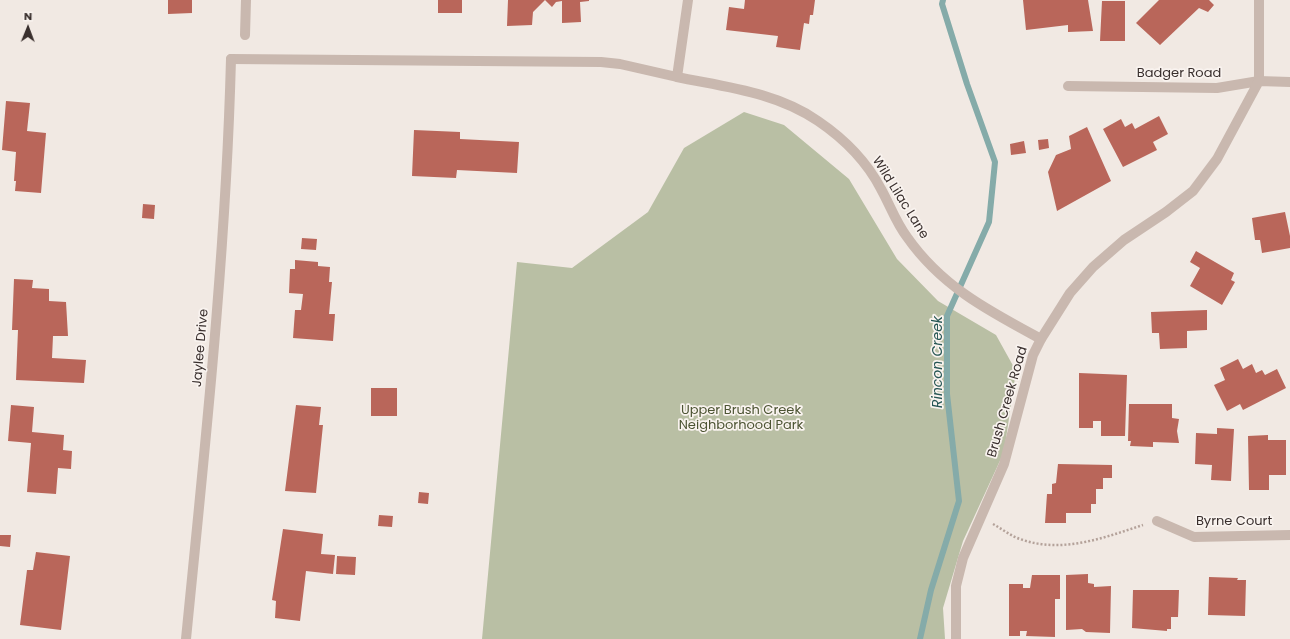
<!DOCTYPE html>
<html>
<head>
<meta charset="utf-8">
<style>
	body { margin:0 }
	#map { position:relative; width:1290px; height:639px; overflow:hidden; background:#f1e9e3; font-family:Poppins,sans-serif }
	canvas { display:block }
	.north { position:absolute; left:8px; top:8px; width:40px; height:40px; -webkit-text-stroke:3px #f9f3ef; paint-order:stroke; rotate:1deg; font-size:11px; font-weight:700; line-height:16px; text-align:center; color:#392f2d }
	.north::after { content:''; display:block; margin:auto; width:14px; height:18px; background:#392f2d; clip-path:polygon(50% 0,100% 100%,50% 72%,0 100%) }
</style>
</head>
<body>
<div id="map">
<canvas width="1290" height="639"></canvas>
<div class="north">N</div>
</div>
<script>
const context = document.querySelector('canvas').getContext('2d');
context.lineJoin = 'round';
function fillPath(path, color) {
  context.fillStyle = color;
  context.fill(path, 'evenodd');
}
function trace(path, color, width, dash) {
  context.strokeStyle = color;
  context.lineWidth = width;
  context.lineCap = dash ? 'butt' : 'round';
  context.setLineDash(dash || []);
  context.stroke(path);
}
function drawText(font, color, halo, rows, align = 'center') {
  context.font = font + ' Poppins,sans-serif';
  context.lineWidth = 3.5;
  context.setLineDash([]);
  context.textBaseline = 'middle';
  context.strokeStyle = halo;
  context.fillStyle = color;
  for (const [text, x, y, turn = 0] of rows) {
    context.save();
    context.translate(x, y);
    context.rotate((+turn || 0) * Math.PI / 180);
    context.textAlign = isNaN(turn) ? turn : align;
    if (halo) context.strokeText(text, 0, 0);
    context.fillText(text, 0, 0);
    context.restore();
  }
}
fillPath(new Path2D(`
	M744,112L784,125L849,179L897,259L938,301L996,335L1016,371L1004,452L963,541L943,608L945,639H482L517,262L572,268L648,212L684,148Z`), '#b9bfa4');
trace(new Path2D(`
	M920,639L931,590L959,501L947,394V316L989,222L995,162L967,84L942,4L943,0`), '#85aba9', 6);
fillPath(new Path2D(`
	M168,0H192V13L168,14Z
	M438,0H462V13H438Z
	M508,0H589V1L580,2L581,22L562,23V1L556,2L552,7L545,0L533,12L532,25L507,26Z
	M745,0H815L813,15H810L809,24L804,23L800,50L776,47L778,36L726,30L729,7L744,9Z
	M1023,0H1088L1093,31L1068,32V25L1026,30Z
	M1159,0H1209L1214,5L1208,12L1199,8L1160,45L1136,23Z
	M1102,1H1125V41H1100Z
	M6,101L30,103L27,131L46,133L41,193L15,191L16,181H14L16,152L2,150Z
	M1159,116L1168,134L1153,142L1157,150L1123,167L1103,129L1121,119L1125,127L1132,123L1135,129Z
	M1087,127L1111,181L1057,211L1048,172L1056,155L1071,149L1069,136Z
	M414,130L460,132V139L519,142L517,173L457,170L456,178L412,176Z
	M1048,139L1049,148L1039,150L1038,140Z
	M1024,141L1026,153L1011,155L1010,144Z
	M143,204L155,205L154,219L142,218Z
	M1285,212L1290,236V248L1262,253L1260,240H1255L1252,218Z
	M302,238L317,239L316,250L301,249Z
	M1196,251L1234,273L1231,280L1235,282L1222,305L1190,286L1200,268L1190,262Z
	M295,260L318,262V266L330,267L329,282H332L329,314H335L333,341L293,338L295,310H301L303,294L289,293L290,269H295Z
	M14,279L33,280L32,288L49,289V301L66,302L68,336H53L52,358L86,360L84,383L16,380L18,330H12Z
	M1207,310V330L1187,331V348L1160,349L1159,333H1152L1151,312Z
	M1238,359L1243,369L1252,364L1256,373L1262,370L1265,375L1277,369L1286,388L1243,410L1240,404L1227,411L1214,385L1225,380L1220,368Z
	M1079,373L1127,375L1125,436H1101V421H1093V428H1079Z
	M371,388H397V416H371Z
	M1129,404H1172V418L1179,419L1177,431L1179,443L1153,442V447L1130,446L1131,441H1128Z
	M11,405L34,407L32,432L64,435L63,450L72,451L71,469L58,468L56,494L27,492L31,443L8,441Z
	M296,405L321,407L319,425H323L316,493L285,491Z
	M1217,428L1234,429L1231,481L1211,480L1212,465L1195,464L1196,433L1217,434Z
	M1268,435V440H1286V475H1269V490H1249L1248,436Z
	M1058,464L1112,465V478H1103V489H1096V504H1091V513H1066V523H1045L1047,494H1052V484L1056,483Z
	M419,492L429,493L428,504L418,503Z
	M379,515L393,516L392,527L378,526Z
	M283,529L323,534L321,554L335,555L333,574L306,571L300,621L275,618L276,601L272,600Z
	M0,535H11L10,547L0,546Z
	M36,552L70,556L61,630L20,625L27,570H33Z
	M337,556L356,557L355,575L336,574Z
	M1088,574V583L1094,584V587L1111,586L1110,633L1086,632L1082,629L1066,630V575Z
	M1032,575H1060V599H1055V637L1026,636L1027,631H1020V636H1009V584H1023V588H1030Z
	M1209,577L1238,578L1237,580H1246L1245,616L1208,615Z
	M1133,590H1179L1178,617H1171V629H1167V631L1132,628Z`), '#b9665a');
trace(new Path2D(`
	M993,524C1002,529 1011,536 1020,539C1062,554 1103,538 1143,525`), '#b4a29a', 2.5, [2, 2]);
trace(new Path2D(`
	M231,59L601,62L620,64L677,77`), '#c9b8af', 10);
trace(new Path2D(`
	M688,0L677,77C725,87 776,92 818,121C843,138 867,162 881,189C890,205 896,223 907,237C942,287 989,311 1041,339
	M245,35L246,0
	M1068,86L1217,88L1259,81V0
	M1157,521L1194,537L1290,535
	M186,639C205,446 226,253 231,59`), '#c9b8af', 10);
trace(new Path2D(`
	M956,639V586L963,558L1004,464L1033,355L1041,339L1070,293L1093,267L1124,240L1166,212L1193,191L1217,159L1259,81L1290,82`), '#c9b8af', 10);
drawText('13px', '#392f2d', '#f9f3ef', [
	["Badger Road",1179,74],
	["Wild Lilac Lane",900,198,58],
	["Jaylee Drive",201,348,-85],
	["Brush Creek Road",1008,402,-74],
	["Byrne Court",1234,522]
]);
drawText('13px', '#4c5433', '#f9f3ef', [
	["Upper Brush Creek",741,411],
	["Neighborhood Park",741,426]
]);
drawText('italic 14px', '#265654', '#f9f3ef', [
	["Rincon Creek",938,362,-90]
]);
</script>
</body>
</html>
